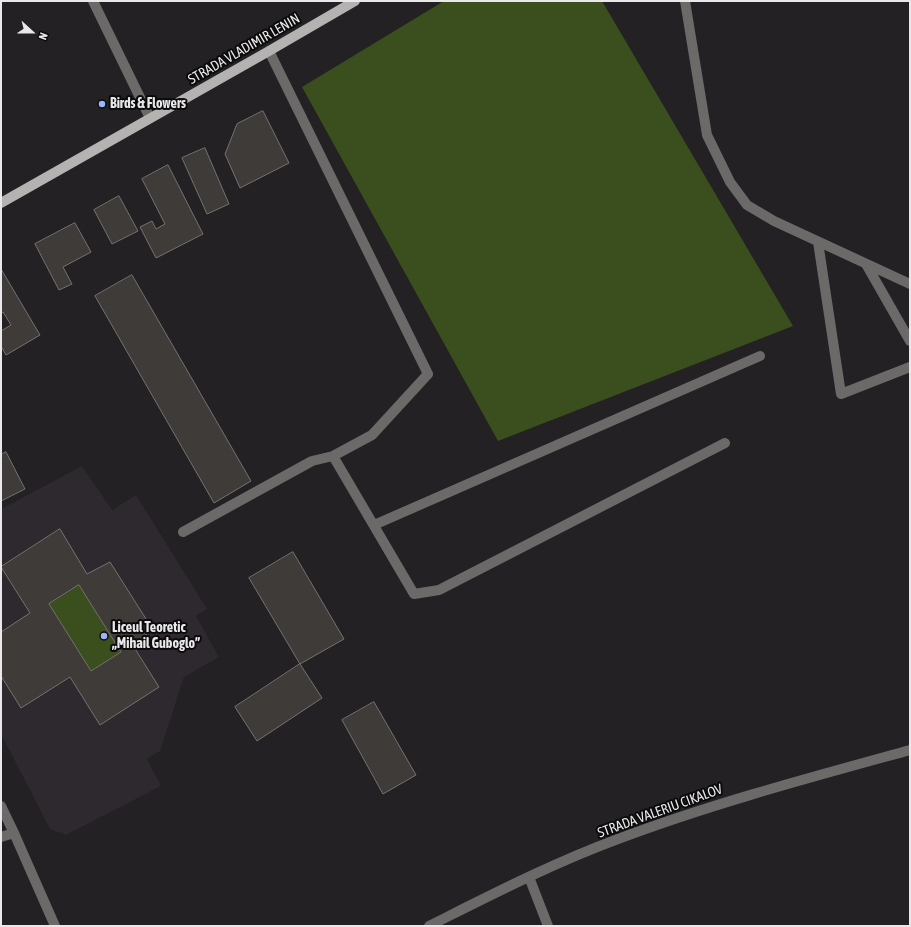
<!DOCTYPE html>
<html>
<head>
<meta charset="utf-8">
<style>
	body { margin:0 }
	#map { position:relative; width:911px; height:927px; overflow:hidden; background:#232123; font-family:"Asap Condensed",sans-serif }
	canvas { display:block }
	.frame { position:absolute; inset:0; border:2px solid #e9e8ea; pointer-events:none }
	.north { position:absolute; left:12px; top:12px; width:40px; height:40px; -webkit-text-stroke:3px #0c0b0c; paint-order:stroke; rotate:111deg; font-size:11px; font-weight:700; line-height:16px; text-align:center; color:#e9e8ea }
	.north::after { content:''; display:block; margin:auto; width:14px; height:18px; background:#e9e8ea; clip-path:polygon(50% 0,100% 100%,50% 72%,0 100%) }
</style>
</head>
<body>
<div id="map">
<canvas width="911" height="927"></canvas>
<div class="frame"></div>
<div class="north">N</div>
</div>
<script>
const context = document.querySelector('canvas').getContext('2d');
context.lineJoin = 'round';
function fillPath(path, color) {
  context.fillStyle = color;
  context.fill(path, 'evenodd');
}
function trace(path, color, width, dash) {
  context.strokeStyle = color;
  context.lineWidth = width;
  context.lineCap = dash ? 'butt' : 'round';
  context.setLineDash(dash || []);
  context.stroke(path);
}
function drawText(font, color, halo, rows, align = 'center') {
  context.font = font + ' "Asap Condensed",sans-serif';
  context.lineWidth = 4;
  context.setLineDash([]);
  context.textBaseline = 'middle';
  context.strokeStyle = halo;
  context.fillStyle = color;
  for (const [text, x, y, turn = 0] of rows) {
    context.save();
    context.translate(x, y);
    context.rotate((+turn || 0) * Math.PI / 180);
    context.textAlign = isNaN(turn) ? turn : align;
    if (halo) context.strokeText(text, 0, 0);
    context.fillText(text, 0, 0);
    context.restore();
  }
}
fillPath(new Path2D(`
	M82,466L112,510L136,495L207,609L196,616L219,657L184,677L160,751L147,759L161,786L66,835L50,829L1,734V509Z`), '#2e282f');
fillPath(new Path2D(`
	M444,1H602L793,326L498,441L302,87Z
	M79,585L121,652L91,671L49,604Z`), '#3b4e1d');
const building = new Path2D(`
	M263,111L289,163L240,188L225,154L237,124Z
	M205,148L229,204L207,214L182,158Z
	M168,165L203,234L156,258L140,227L152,221L156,229L165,224L142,179Z
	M119,196L138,231L112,244L94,210Z
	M75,223L91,252L63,267L72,284L59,290L35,244Z
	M1,269L40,335L6,355L1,346V331L11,325L3,312L1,313Z
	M132,275L251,481L214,503L95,296Z
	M6,452L25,489L1,501V455Z
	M60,529L87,574L110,562L153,630L132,644L159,687L100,725L70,677L21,708L1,676V632L30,613L1,567ZM79,585L121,652L91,671L49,604Z
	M293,552L344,639L300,664L249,578Z
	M300,664L322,698L257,741L235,707Z
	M374,702L416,775L383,794L342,720Z`);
fillPath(building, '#3e3b39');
trace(building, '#757270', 1);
trace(new Path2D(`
	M685,1L707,135L730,182L747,205L774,221L910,284
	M818,242L841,394L910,367
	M866,264L910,341
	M333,456L414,594L439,590L725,443
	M374,525L760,356
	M183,532L312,461L333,456L372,435L428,374L269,51`), '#6b6a69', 10);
trace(new Path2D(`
	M93,1L150,118
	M1,806L14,833L55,926
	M1,837L14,833
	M529,877L548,926
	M429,926C491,895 553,863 618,839C714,803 812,777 910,750`), '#6b6a69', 10);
trace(new Path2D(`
	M1,203L269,51L355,1`), '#b5b3b1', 10);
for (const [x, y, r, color] of [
	[102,104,4,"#9eb4fd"],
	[104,636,4,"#9eb4fd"]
]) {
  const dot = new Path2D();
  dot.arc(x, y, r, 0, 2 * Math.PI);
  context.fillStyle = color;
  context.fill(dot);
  trace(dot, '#0c0b0c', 1.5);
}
drawText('14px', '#e9e8ea', '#0c0b0c', [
	["STRADA VLADIMIR LENIN",244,49,-30],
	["STRADA VALERIU CIKALOV",660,811,-20]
]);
drawText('bold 14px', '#e9e8ea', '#0c0b0c', [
	["Birds & Flowers",110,104],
	["Liceul Teoretic",112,628],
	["„Mihail Guboglo”",112,644]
], 'left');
</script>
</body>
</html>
